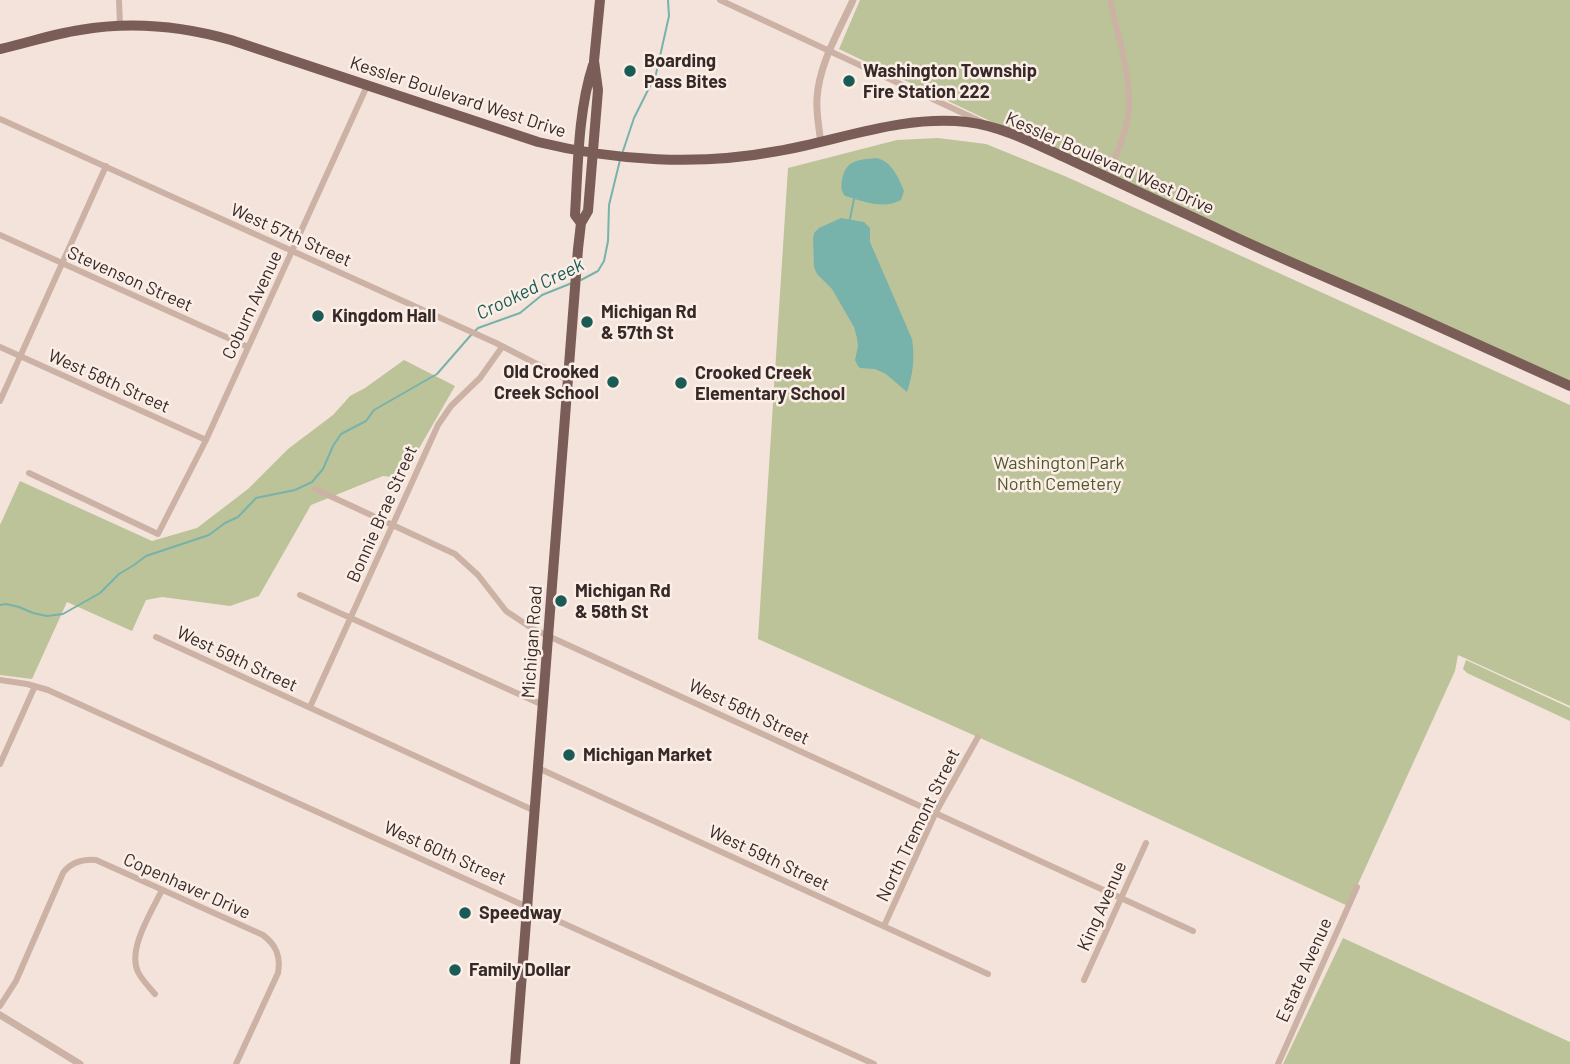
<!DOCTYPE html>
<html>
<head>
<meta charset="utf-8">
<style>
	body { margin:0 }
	canvas { display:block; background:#f3e3da }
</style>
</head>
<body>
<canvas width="1570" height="1064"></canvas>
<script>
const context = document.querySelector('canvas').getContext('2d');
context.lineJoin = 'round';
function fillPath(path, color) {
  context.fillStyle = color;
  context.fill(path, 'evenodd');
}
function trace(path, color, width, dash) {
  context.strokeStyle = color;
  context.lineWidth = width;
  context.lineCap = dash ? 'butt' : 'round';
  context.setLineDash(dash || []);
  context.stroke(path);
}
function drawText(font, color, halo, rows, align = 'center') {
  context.font = font + ' Barlow,sans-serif';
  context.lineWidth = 5;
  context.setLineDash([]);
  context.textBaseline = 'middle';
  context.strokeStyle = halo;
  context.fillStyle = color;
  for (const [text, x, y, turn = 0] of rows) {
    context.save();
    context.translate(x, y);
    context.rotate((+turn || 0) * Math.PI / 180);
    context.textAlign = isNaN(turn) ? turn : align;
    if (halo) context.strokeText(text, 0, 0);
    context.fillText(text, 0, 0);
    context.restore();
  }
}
fillPath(new Path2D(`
	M860,0H1570V386L1250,245L839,49Z
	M938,138L986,144L1067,177L1570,405V706L1458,655L1455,671L1348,906L1072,779L758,639L788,168L897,140Z
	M404,360L455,386L402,478L383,476L311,505L259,596L230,606L162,597L146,600L132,631L67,602L32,679L0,675V525L20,481L152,541L197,528L248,489L288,449L333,415L350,396L365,388Z
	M1466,660L1570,708V721L1467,673L1463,669Z
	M1343,938L1570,1042V1064H1283Z`), '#bcc399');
fillPath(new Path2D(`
	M877,158C892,162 899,178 904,191L901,200C883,210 863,201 845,196C841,190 841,187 842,180C846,159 859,160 877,158Z
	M841,218L864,222L870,228V242L912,339C915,358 913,374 907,392L886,374L875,369L860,368L858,366L855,360L858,346L857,338L854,327L832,289L817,274L814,267L813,239L814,233L819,228Z`), '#77b2ab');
trace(new Path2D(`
	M623,151L634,118L656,74L669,16L668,0
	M850,219L854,199
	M581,280L598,271L604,261L608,241L609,205L620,160
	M475,331L478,328L520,313L542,295L572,283
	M0,605L6,604L19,607L33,613L47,616L63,614L100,593L119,574L134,565L146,556L209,535L225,523L238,517L256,498L295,490L312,482L323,469L333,446L341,434L366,421L374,410L437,374L471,335`), '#77b2ab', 2);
trace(new Path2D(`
	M119,0L120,25
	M720,0L982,122
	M0,119L496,343L568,380
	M1107,176C1115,158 1128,129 1129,109C1130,72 1118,36 1110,0
	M0,235L248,347
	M0,347L206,440
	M0,401L106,166
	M29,473L158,534L206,440L367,86
	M315,489L455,554L478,575L506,611L533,629L1193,931
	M300,595L543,705
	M156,637L535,811
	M0,680L27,684L48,690L874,1064
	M310,707L438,425L451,406L480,378L502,347
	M0,764L35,686
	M538,768L988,974
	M884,926L936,812L978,737
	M1084,980L1146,843
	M155,994C149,987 142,980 138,972C127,949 152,911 162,890
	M0,1006L16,981L63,873C71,862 82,859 96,860L263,935C276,945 281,956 278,973L236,1064
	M1278,1064L1357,887`), '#ccb1a5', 6);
trace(new Path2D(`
	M821,143C819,128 816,113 817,98C819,64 839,31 853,0
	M0,1015L80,1064`), '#ccb1a5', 7);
trace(new Path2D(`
	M0,49C27,43 53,34 80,30C131,21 182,26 231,40L538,142C615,161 699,166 778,151C841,140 901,115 967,122C1001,126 1034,143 1064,157C1114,180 1164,204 1214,227C1280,259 1348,286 1415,316C1467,339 1518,363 1570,386
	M581,223L575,215C578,166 578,111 593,65
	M515,1064L578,249L581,223L588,211L598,90L594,61L600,0`), '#7a5d57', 10);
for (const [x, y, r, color] of [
	[630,71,7,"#1a5c55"],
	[849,81,7,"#1a5c55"],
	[318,316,7,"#1a5c55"],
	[587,322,7,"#1a5c55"],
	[613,382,7,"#1a5c55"],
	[681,383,7,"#1a5c55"],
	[561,601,7,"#1a5c55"],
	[569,755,7,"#1a5c55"],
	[465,913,7,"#1a5c55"],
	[455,970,7,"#1a5c55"]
]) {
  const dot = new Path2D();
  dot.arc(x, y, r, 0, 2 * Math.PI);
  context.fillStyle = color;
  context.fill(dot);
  trace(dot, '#fbeee7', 2.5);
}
drawText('bold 18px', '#372927', '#fbeee7', [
	["Boarding",644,61],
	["Pass Bites",644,82],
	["Washington Township",863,71],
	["Fire Station 222",863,92],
	["Michigan Rd",601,312],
	["& 57th St",601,333],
	["Kingdom Hall",332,316],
	["Old Crooked",599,372,"right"],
	["Creek School",599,393,"right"],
	["Crooked Creek",695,373],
	["Elementary School",695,394],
	["Michigan Rd",575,591],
	["& 58th St",575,612],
	["Michigan Market",583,755],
	["Speedway",479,913],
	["Family Dollar",469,970]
], 'left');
drawText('18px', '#372927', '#fbeee7', [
	["Kessler Boulevard West Drive",458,97,18],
	["Kessler Boulevard West Drive",1110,163,24],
	["West 57th Street",291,235,24],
	["Stevenson Street",130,279,24],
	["Coburn Avenue",252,305,-65],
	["West 58th Street",109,381,24],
	["Bonnie Brae Street",382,514,-66],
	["Michigan Road",532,642,-86],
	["West 59th Street",237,659,25],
	["West 58th Street",749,712,25],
	["North Tremont Street",918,825,-64],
	["West 60th Street",445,853,24],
	["West 59th Street",769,858,25],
	["Copenhaver Drive",187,886,24],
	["King Avenue",1102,906,-66],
	["Estate Avenue",1304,970,-66]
]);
drawText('18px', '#4e5729', '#fbeee7', [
	["Washington Park",1059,463],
	["North Cemetery",1059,484]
]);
drawText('italic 19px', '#1a5c55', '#fbeee7', [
	["Crooked Creek",530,289,-26]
]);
</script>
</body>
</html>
